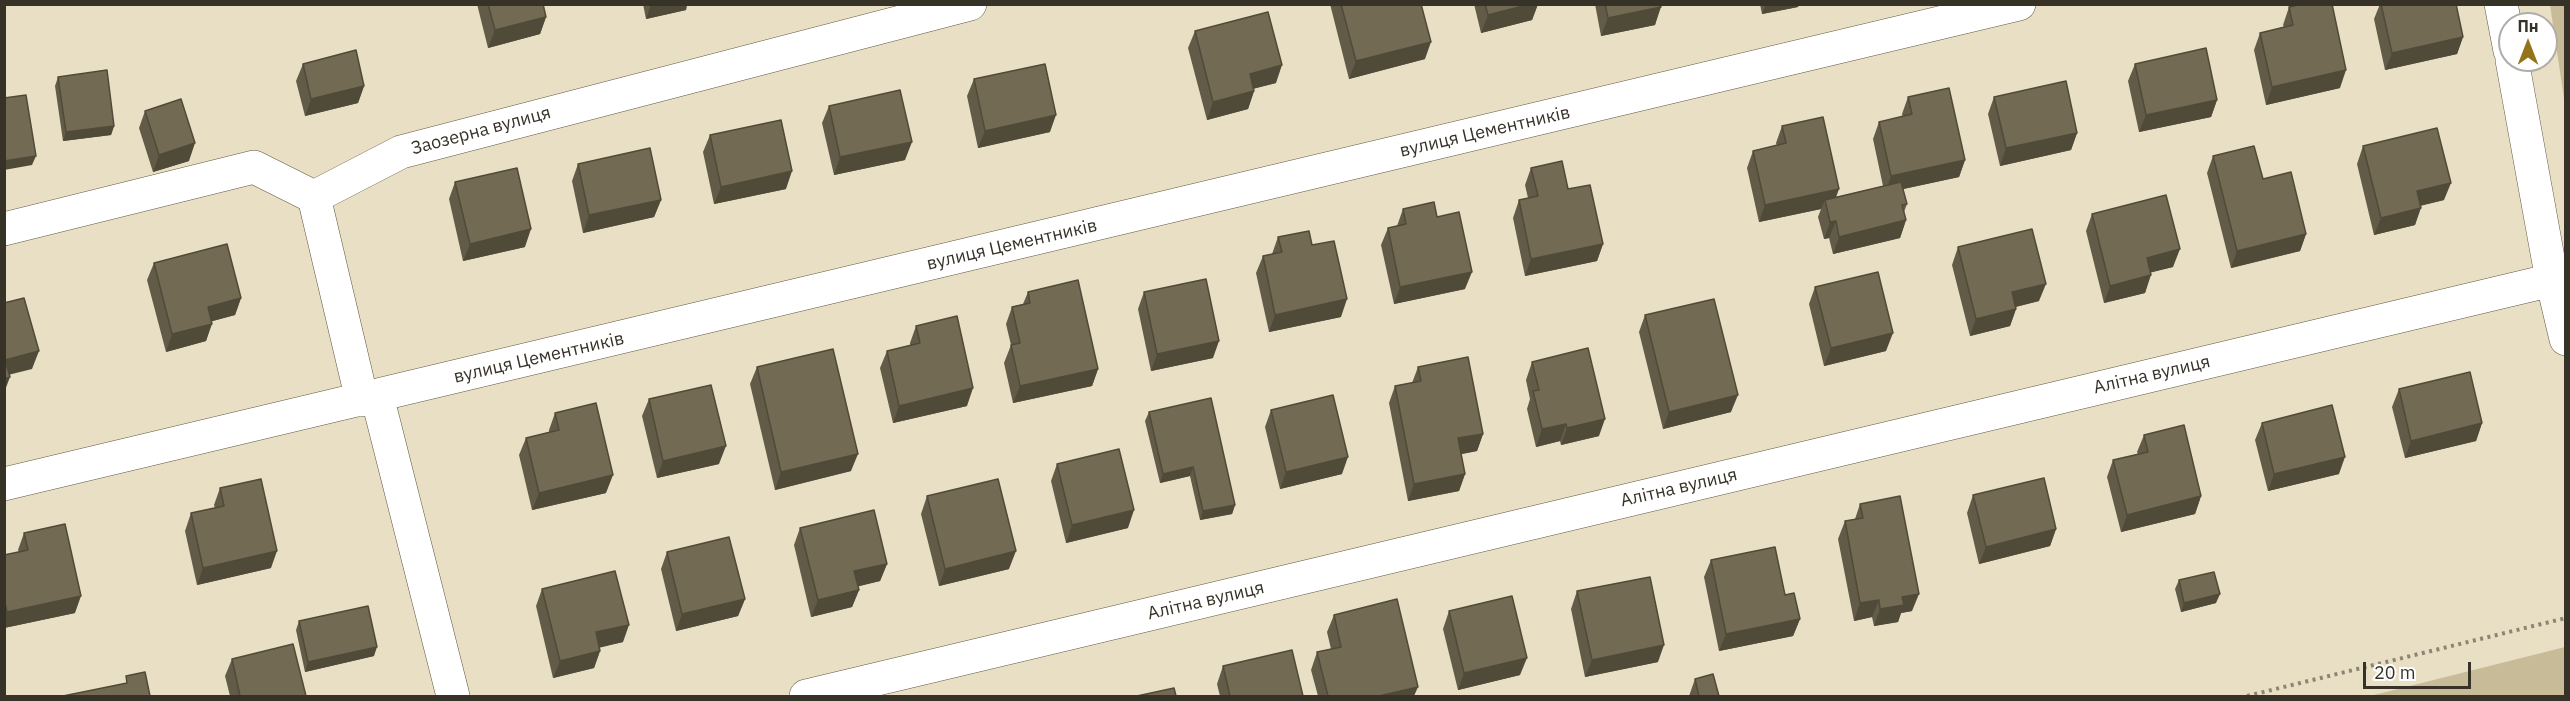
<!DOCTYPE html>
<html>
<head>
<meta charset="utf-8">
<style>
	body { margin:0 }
	#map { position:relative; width:2570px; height:701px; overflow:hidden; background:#e9dfc5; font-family:"IBM Plex Sans",sans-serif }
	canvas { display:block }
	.frame { position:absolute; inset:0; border:6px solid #363228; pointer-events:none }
	.north { position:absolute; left:2498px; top:12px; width:60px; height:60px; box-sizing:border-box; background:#fff; border:2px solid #afada9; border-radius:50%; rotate:0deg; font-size:16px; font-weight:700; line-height:24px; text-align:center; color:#363228 }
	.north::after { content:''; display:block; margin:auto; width:21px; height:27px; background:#92751b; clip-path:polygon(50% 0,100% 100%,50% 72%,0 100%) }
	.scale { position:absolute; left:2363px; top:662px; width:108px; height:27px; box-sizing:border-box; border:3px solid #363228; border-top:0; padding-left:8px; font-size:18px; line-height:21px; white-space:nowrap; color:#363228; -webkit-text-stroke:4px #fff; paint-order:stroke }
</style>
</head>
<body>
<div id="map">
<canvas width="2570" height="701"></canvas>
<div class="frame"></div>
<div class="north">Пн</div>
<div class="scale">20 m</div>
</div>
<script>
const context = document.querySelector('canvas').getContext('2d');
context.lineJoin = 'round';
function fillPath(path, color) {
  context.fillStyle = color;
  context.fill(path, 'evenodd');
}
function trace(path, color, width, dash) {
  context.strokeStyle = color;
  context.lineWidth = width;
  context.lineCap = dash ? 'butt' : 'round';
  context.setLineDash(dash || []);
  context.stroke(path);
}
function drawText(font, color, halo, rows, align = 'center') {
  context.font = font + ' "IBM Plex Sans",sans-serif';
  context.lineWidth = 6;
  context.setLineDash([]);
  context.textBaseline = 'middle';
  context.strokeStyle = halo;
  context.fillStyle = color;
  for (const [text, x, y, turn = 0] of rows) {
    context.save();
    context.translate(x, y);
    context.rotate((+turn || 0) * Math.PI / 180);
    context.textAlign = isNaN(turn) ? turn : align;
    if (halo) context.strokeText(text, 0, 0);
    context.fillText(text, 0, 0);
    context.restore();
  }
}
fillPath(new Path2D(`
	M2550,5H2565V105Z
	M2565,647V696H2370Z`), '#c8bb98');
const minor = new Path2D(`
	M2501,4L2510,51
	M2512,60L2552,280L2566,339
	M314,197L362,400
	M4,229L254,167L314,197L401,152L970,4
	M377,396L453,696
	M4,484L2019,4
	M806,696L2552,280`);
trace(minor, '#615942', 34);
trace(new Path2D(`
	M2247,696L2566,618`), '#8c8574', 4, [3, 4.5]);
trace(minor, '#fff', 33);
fillPath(new Path2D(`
	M477,4H543L546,17L540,34L488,48Z
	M643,4H687L686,10L646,19Z
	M1330,4H1421L1425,59L1349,79Z
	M1474,4H1538L1532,20L1481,33Z
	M1595,4H1660L1655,25L1601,36Z
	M1760,4H1799L1798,7L1762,14Z
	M2380,4H2456L2463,37L2457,54L2385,70L2374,19Z
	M2289,7L2340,88L2266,105L2254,50L2260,33L2284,27L2283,25Z
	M1195,31L1276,83L1253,89L1254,91L1248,109L1207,120L1188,48Z
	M303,64L364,86L358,103L305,116L296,81Z
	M2135,64L2217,100L2211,117L2139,132L2128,81Z
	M58,77L114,126L111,135L63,141L55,86Z
	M974,79L1050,132L978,148L967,96Z
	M1908,97L1965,160L1959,177L1903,189L1907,204L1904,212L1906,220L1900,238L1833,254L1829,238L1824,239L1818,217L1821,209L1759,222L1747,168L1753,151L1777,146L1776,143L1782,126L1836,197L1883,186L1873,139L1879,122L1903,117L1902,114Z
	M1994,97L2077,133L2071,150L2000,166L1988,114Z
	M829,106L905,160L834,175L822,123Z
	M145,111L189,161L153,172L139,128Z
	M710,135L786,189L714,204L703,152Z
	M2363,146L2444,200L2420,206L2415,225L2374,235L2357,164Z
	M2213,156L2263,179L2306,234L2300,251L2231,268L2207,173Z
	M578,164L661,200L654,217L583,233L572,181Z
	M1531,168L1568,189L1603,244L1597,261L1525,276L1513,218L1519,200L1528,198L1525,185Z
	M455,182L525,247L463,261L449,199Z
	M1403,209L1437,217L1465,289L1394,304L1381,245L1388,228L1397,226Z
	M2092,214L2173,267L2151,272L2145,293L2104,303L2086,231Z
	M1278,237L1312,245L1341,317L1269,332L1256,273L1263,256L1272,254Z
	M1958,247L2039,301L2016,307V309L2010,326L1970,336L1952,265Z
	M154,263L241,298L235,315L212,321L206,341L166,352L147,280Z
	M1815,287L1886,351L1824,366L1809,304Z
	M1028,292L1098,369L1092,386L1013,403L1004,363L1011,345L1006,324L1012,307L1023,304Z
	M1144,292L1213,358L1151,371L1138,309Z
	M1645,315L1731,412L1663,429L1639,332Z
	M916,326L967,406L893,423L880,368L887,351L910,345V343Z
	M1532,362L1599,436L1561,445L1560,441L1536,447L1527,409L1530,399L1526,380Z
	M757,367L851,471L775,490L750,384Z
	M1418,367L1483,434L1477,451L1461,454L1465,474L1459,491L1408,501L1389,403L1395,386L1412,383Z
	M2399,389L2482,423L2476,441L2405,458L2392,407Z
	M649,399L719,464L657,478L642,416Z
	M1271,410L1342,474L1280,489L1265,427Z
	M1149,412L1235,505L1232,514L1200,520L1190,476L1160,483L1145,421Z
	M555,413L606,493L532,510L519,455L526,438L549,432V430Z
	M2262,423L2339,474L2268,491L2255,440Z
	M2144,435L2201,496L2195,514L2121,532L2107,477L2113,460L2138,454L2137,452Z
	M1057,464L1128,528L1066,543L1051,481Z
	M220,488L271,568L197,585L185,531L191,513L215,508L214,505Z
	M1973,495L2056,529L2050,546L1979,564L1967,513Z
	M927,496L1009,569L939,586L921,514Z
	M1860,504L1912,611L1901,613L1898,622L1874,626L1872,617L1854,621L1838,539L1845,521L1855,519Z
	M800,528L887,564L880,581L858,586L859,590L852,607L811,617L794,545Z
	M24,533L75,613L4,628V555L19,552L18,550Z
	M667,552L745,599L738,616L676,631L661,569Z
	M1711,560L1785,595L1800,619L1793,636L1719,651L1704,577Z
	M2179,580L2216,603L2181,612L2175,589Z
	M542,589L623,642L600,647V651L594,668L553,678L536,606Z
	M1577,591L1658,662L1585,677L1571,609Z
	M1449,611L1520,675L1458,690L1443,629Z
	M1334,615L1414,696H1318L1311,670L1317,652L1331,649L1327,632Z
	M299,621L374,656L305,672L296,630Z
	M232,659L306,696H230L225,676Z
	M1223,666L1303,696H1220L1217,684Z
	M1695,679L1719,696H1689Z`), '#625b47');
fillPath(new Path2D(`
	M651,4H687L686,10L646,19Z
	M1531,4H1538L1532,20L1481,33L1488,15Z
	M1766,4H1799L1798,7L1762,14Z
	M1661,7L1655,25L1601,36L1608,18Z
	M546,17L540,34L488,48L495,30Z
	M2463,37L2457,54L2385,70L2392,53Z
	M1431,42L1425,59L1349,79L1356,61Z
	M1282,65L1276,83L1243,91L1250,74Z
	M2346,70L2340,88L2266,105L2272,87Z
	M364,86L358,103L305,116L311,99Z
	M1254,91L1248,109L1207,120L1213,102Z
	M2217,100L2211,117L2139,132L2146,115Z
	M1056,115L1050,132L978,148L985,131Z
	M114,126L111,135L63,141L66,132Z
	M2077,133L2071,150L2000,166L2006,148Z
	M912,142L905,160L834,175L840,157Z
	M195,143L189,161L153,172L159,155Z
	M36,156L32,165L4,170V161Z
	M1965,160L1959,177L1885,193L1891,176Z
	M792,171L786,189L714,204L721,187Z
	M2451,183L2444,200L2410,208L2417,191Z
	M1839,189L1833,206L1825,200L1821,209L1759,222L1765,205Z
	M661,200L654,217L583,233L589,215Z
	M2421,208L2415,225L2374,235L2381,218Z
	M1906,220L1900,238L1833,254L1839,237Z
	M1836,221L1829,238L1824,239L1830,222Z
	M531,229L525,247L463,261L470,244Z
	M2306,234L2300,251L2231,268L2237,251Z
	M1603,244L1597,261L1525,276L1531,259Z
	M2180,249L2173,267L2141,275L2147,258Z
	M1472,272L1465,289L1394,304L1400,287Z
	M2151,275L2145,293L2104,303L2110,286Z
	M2046,284L2039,301L2006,309L2012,292Z
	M241,298L235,315L202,324L208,307Z
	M1347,299L1341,317L1269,332L1275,315Z
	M2016,309L2010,326L1970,336L1976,319Z
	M212,324L206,341L166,352L172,334Z
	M1893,333L1886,351L1824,366L1831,348Z
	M1219,341L1213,358L1151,371L1157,354Z
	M39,351L32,369L4,376L5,360Z
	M1098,369L1092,386L1013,403L1020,386Z
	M10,377L4,393V379Z
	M973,388L967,406L893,423L899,406Z
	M1738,395L1731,412L1663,429L1669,412Z
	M1605,419L1599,436L1561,445L1567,428Z
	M2482,423L2476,441L2405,458L2411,441Z
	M1566,424L1560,441L1536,447L1542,429Z
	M1483,434L1477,451L1452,456L1458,438Z
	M726,446L719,464L657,478L663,461Z
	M858,454L851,471L775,490L781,472Z
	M1348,457L1342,474L1280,489L1286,472Z
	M2345,457L2339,474L2268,491L2274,474Z
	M1193,467L1190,476L1160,483L1163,474Z
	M1465,474L1459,491L1408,501L1414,484Z
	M613,475L606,493L532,510L539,493Z
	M2201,496L2195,514L2121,532L2127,515Z
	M1235,505L1232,514L1200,520L1203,511Z
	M1134,510L1128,528L1066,543L1072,525Z
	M2056,529L2050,546L1979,564L1986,547Z
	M277,551L271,568L197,585L203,568Z
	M1016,551L1009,569L939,586L945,569Z
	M887,564L880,581L848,589L854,571Z
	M859,590L852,607L811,617L818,600Z
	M1919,594L1912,611L1901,613L1898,622L1874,626L1880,609L1902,597Z
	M2220,594L2216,603L2181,612L2184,603Z
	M81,596L75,613L4,628V620L7,612Z
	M745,599L738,616L676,631L682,614Z
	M1879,600L1872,617L1854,621L1860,603Z
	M1800,619L1793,636L1719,651L1726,634Z
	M629,625L623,642L590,650L596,632Z
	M1664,645L1658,662L1585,677L1592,660Z
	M377,647L374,656L305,672L308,662Z
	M600,651L594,668L553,678L560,661Z
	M1527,658L1520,675L1458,690L1464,673Z
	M1418,687L1414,696H1379Z`), '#504a39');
const building = new Path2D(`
	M488,4H543L546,17L495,30Z
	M1341,4H1421L1431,42L1356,61Z
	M1485,4H1531L1488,15Z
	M1605,4H1660L1661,7L1608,18Z
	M2303,4H2332L2346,70L2272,87L2260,33L2293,25L2289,7Z
	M2381,4H2456L2463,37L2392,53Z
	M1268,12L1282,65L1250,74L1254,91L1213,102L1195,31Z
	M2206,48L2217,100L2146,115L2135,64Z
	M356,50L364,86L311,99L303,64Z
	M1045,64L1056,115L985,131L974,79Z
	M107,70L114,126L66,132L58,77Z
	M2066,81L2077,133L2006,148L1994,97Z
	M1949,88L1965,160L1891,176L1879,122L1912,114L1908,97Z
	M900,90L912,142L840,157L829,106Z
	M26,95L36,156L4,161V98Z
	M181,99L195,143L159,155L145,111Z
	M1823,117L1839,189L1765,205L1753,151L1786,143L1782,126Z
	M781,120L792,171L721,187L710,135Z
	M2437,128L2451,183L2417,191L2421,208L2381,218L2363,146Z
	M2254,146L2263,179L2291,172L2306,234L2237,251L2213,156Z
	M650,148L661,200L589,215L578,164Z
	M1562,161L1568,189L1590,185L1603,244L1531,259L1519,200L1538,196L1531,168Z
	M517,168L531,229L470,244L455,182Z
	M1901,182L1907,204L1902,205L1906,220L1839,237L1836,221L1830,222L1825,200Z
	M2166,195L2180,249L2147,258L2151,275L2110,286L2092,214Z
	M1434,202L1437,217L1459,212L1472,272L1400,287L1388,228L1406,224L1403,209Z
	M2032,229L2046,284L2012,292L2016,309L1976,319L1958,247Z
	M1309,231L1312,245L1334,241L1347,299L1275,315L1263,256L1282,252L1278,237Z
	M227,244L241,298L208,307L212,324L172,334L154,263Z
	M1878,272L1893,333L1831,348L1815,287Z
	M1206,279L1219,341L1157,354L1144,292Z
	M1078,280L1098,369L1020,386L1011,345L1020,343L1012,307L1030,303L1028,292Z
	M24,298L39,351L5,360L10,377L4,379V303Z
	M1714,299L1738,395L1669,412L1645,315Z
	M957,316L973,388L899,406L887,351L920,343L916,326Z
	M1588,348L1605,419L1567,428L1566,424L1542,429L1533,391L1539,390L1532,362Z
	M833,349L858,454L781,472L757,367Z
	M1468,357L1483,434L1458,438L1465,474L1414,484L1395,386L1421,381L1418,367Z
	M2470,372L2482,423L2411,441L2399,389Z
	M711,385L726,446L663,461L649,399Z
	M1333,395L1348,457L1286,472L1271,410Z
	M1211,398L1235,505L1203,511L1193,467L1163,474L1149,412Z
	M596,403L613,475L539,493L526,438L559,430L555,413Z
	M2332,405L2345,457L2274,474L2262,423Z
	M2184,425L2201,496L2127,515L2113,460L2148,452L2144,435Z
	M1119,449L1134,510L1072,525L1057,464Z
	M2044,478L2056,529L1986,547L1973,495Z
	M261,479L277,551L203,568L191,513L224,506L220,488Z
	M998,479L1016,551L945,569L927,496Z
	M1900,496L1919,594L1902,597L1904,605L1880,609L1879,600L1860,603L1845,521L1863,518L1860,504Z
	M874,510L887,564L854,571L859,590L818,600L800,528Z
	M65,524L81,596L7,612L4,599V555L28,550L24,533Z
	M729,537L745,599L682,614L667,552Z
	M1775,547L1785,595L1794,593L1800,619L1726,634L1711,560Z
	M615,571L629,625L596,632L600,651L560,661L542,589Z
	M2214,572L2220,594L2184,603L2179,580Z
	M1650,577L1664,645L1592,660L1577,591Z
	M1512,596L1527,658L1464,673L1449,611Z
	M1397,599L1418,687L1379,696H1328L1317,652L1341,647L1334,615Z
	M368,606L377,647L308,662L299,621Z
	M293,644L306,696H240L232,659Z
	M1292,650L1303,696H1230L1223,666Z
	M145,672L150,696H63L127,683L126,676Z
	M1713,674L1719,696H1699L1695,679Z
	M1174,688L1176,696H1137Z`);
fillPath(building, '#726a52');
trace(building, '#504a39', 1.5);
drawText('18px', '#363228', '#fff', [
	["Заозерна вулиця",481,131,-15],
	["вулиця Цементників",1485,132,-13],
	["вулиця Цементників",1012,245,-13],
	["вулиця Цементників",539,358,-13],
	["Алітна вулиця",2152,375,-13],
	["Алітна вулиця",1679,488,-13],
	["Алітна вулиця",1206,601,-13]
]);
</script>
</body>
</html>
